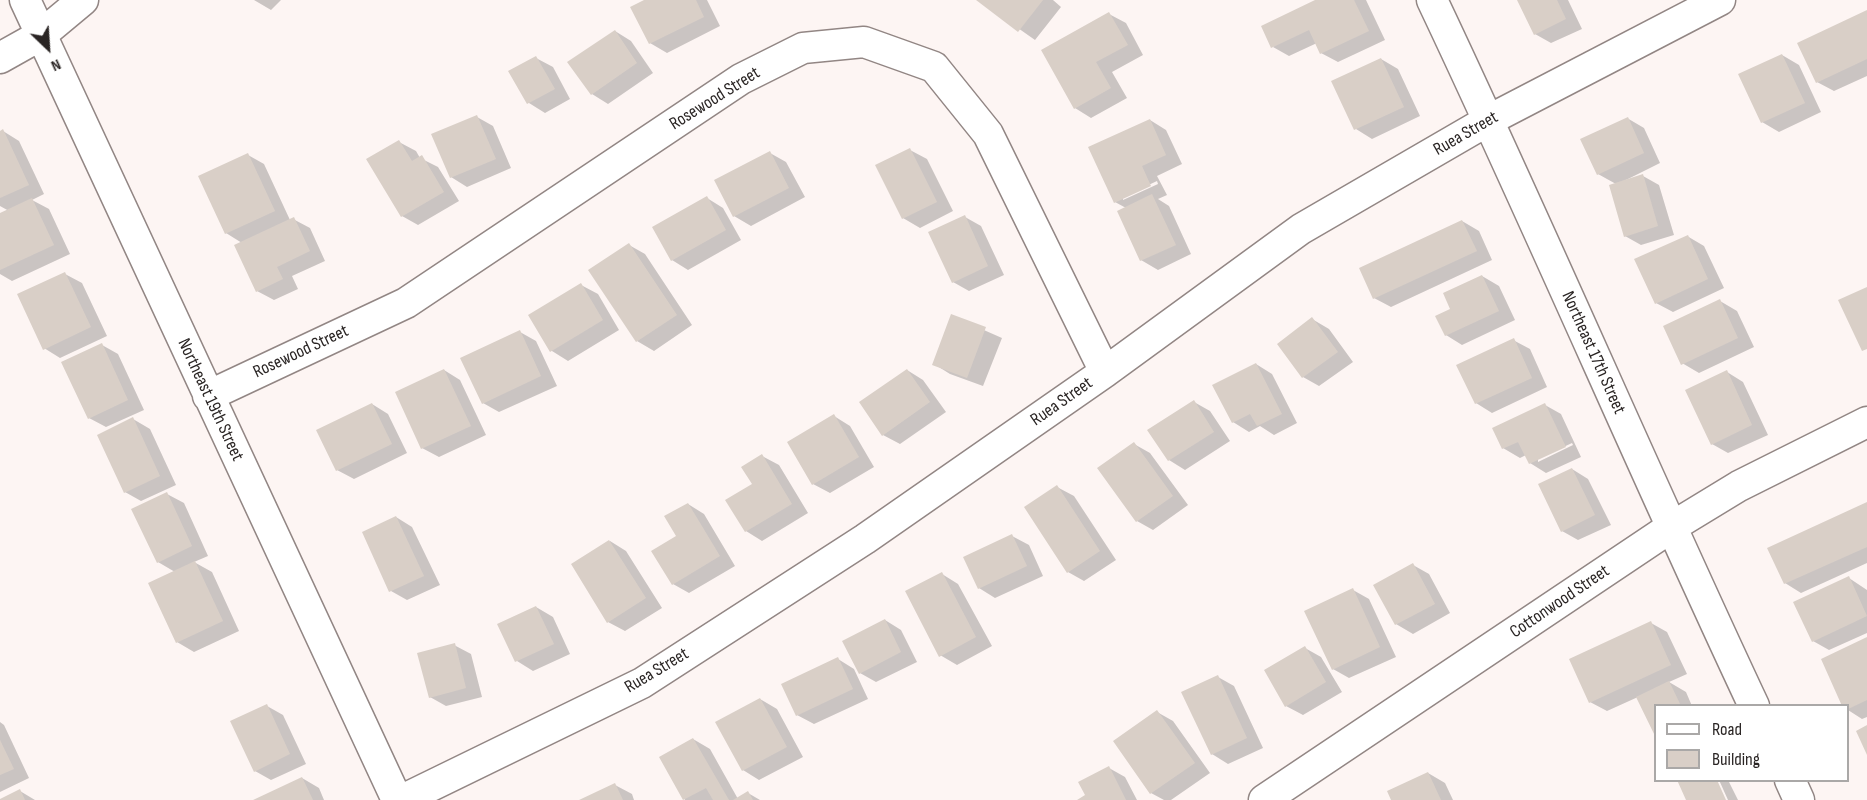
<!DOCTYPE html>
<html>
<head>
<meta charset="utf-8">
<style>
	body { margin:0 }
	#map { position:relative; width:1867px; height:800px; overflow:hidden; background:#fdf5f3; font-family:"Sofia Sans Condensed",sans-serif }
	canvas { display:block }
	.legend { position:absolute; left:1654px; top:704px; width:195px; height:78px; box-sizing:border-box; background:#fff; border:2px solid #aaa8a7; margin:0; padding:8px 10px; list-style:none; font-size:18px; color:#2a2524 }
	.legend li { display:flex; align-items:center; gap:12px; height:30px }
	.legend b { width:30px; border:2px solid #aaa8a7 }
	.north { position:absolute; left:18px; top:18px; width:60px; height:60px; -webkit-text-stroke:4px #fff; paint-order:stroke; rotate:155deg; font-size:16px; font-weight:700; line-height:24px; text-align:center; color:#2a2524 }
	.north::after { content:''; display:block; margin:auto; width:21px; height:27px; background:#2a2524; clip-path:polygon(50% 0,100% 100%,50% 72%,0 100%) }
</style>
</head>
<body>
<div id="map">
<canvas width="1867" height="800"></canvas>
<ul class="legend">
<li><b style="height:8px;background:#fff"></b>Road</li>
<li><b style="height:16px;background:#d9cfc7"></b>Building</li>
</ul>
<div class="north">N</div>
</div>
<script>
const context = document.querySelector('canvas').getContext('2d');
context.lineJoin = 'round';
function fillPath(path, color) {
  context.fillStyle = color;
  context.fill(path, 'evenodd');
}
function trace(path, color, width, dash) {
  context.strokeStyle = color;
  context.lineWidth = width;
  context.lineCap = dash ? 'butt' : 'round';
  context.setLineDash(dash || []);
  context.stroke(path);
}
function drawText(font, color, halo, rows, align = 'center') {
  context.font = font + ' "Sofia Sans Condensed",sans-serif';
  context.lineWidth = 5;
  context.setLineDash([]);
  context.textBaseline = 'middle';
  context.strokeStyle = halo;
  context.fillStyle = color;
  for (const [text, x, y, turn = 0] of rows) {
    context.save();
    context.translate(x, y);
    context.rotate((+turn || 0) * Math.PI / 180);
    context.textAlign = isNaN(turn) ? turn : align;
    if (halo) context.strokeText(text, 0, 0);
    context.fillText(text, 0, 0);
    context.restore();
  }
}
fillPath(new Path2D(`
	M254,0H281L271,10Z
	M647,0H707L720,26L667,53L650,43Z
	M978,0H1053L1061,7L1035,40Z
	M1318,0H1366L1385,40L1338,62L1321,53L1317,43L1289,56L1273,47Z
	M1519,0H1568L1582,29L1551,43L1535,34Z
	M1867,12V76L1834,91L1817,82Z
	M1109,14L1126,23L1143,55L1112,72L1127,98L1091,118L1075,108Z
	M615,31L631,41L653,73L608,104L592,94Z
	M1782,55L1799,65L1821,112L1779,132L1762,122Z
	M536,58L553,67L570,99L545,113L529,103L511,72Z
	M1381,59L1398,69L1420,116L1372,139L1356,129Z
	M477,117L493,126L511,168L467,187L451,177Z
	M1627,118L1644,128L1660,163L1620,183L1643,176L1659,185L1674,235L1641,245L1625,236L1616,184L1598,174Z
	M1150,120L1166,130L1182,164L1157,176L1167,195L1158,199L1169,206L1191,254L1158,270L1141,260L1119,212L1126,208L1115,202ZM1157,181L1158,184L1123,200V197Z
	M3,131L19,141L44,194L32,200L49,209L70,254L12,281L0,274V215L9,211L0,206V132Z
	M399,142L416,151L420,158L438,167L459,201L418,225L402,216Z
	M910,150L927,159L953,211L920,228L903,218L877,166Z
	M770,153L786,162L805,197L751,226L734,216Z
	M248,155L264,164L290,220L293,219L310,228L325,261L292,276L298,289L274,300L257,291L242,243L226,233Z
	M707,198L723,208L741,240L688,270L672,260Z
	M965,217L981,226L1004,275L969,291L953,282Z
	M1462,221L1479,231L1492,260L1391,307L1374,298Z
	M1687,236L1704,246L1724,288L1673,312L1656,303Z
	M629,245L645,254L692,325L654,351L637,341L590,270Z
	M65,274L82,283L107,336L60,358L44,348Z
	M1482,276L1499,286L1515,320L1462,345L1446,335L1452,310Z
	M581,285L598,294L619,330L568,361L552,351L530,315Z
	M1720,301L1737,311L1754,347L1699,373L1682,363Z
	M952,316L1002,338L983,386L950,374L934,364Z
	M1312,319L1329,329L1353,362L1319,386L1303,377Z
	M520,332L536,341L557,386L499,412L483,403Z
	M1513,340L1530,349L1547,387L1492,413L1476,403Z
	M102,345L118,354L144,410L106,427L89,418Z
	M1256,364L1272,374L1297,423L1274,435L1260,426L1249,432L1233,422Z
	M444,370L460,380L486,435L439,457L422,448Z
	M907,370L923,380L946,412L900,444L883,435Z
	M1727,372L1743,382L1768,435L1728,453L1712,444Z
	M1194,402L1210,411L1230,441L1185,470L1169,460Z
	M372,404L388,414L407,453L354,479L337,470Z
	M1545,405L1561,414L1581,457L1546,473L1530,463L1526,455L1520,458L1503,448ZM1572,443L1573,445L1538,462V459Z
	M834,416L850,426L874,467L830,493L813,484Z
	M133,419L150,429L176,485L141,501L125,492Z
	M1134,444L1150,453L1188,505L1153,530L1137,521Z
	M762,456L779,465L808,513L762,541L746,531L754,485Z
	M1572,469L1588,479L1611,525L1578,540L1562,531Z
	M1057,487L1074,496L1116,560L1084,581L1068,572Z
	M167,494L184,503L208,556L194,562L212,572L239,631L194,652L177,642L175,572L158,562Z
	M688,504L704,514L735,566L689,593L673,584Z
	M1867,504V563L1801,593L1785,583Z
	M396,517L412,527L440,585L407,600L391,591Z
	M1012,536L1029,545L1043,576L995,598L979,588Z
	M610,541L626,551L662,608L625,631L608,622Z
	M1413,565L1429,574L1450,613L1413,634L1396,624Z
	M942,574L958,584L992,646L957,665L940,655Z
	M1849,578L1867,590V633L1829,650L1813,641Z
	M1353,590L1369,599L1396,657L1349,678L1333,669Z
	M536,607L553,617L570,654L533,671L517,661L499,625Z
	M885,620L901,630L917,662L876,682L860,673Z
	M1651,623L1667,632L1687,674L1669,682L1686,692L1692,706H1656L1638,697L1607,711L1590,702Z
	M1867,639V717L1862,719L1848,710V706Z
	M454,645L471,654L482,697L446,706L430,697Z
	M1305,648L1321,657L1342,692L1303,715L1286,706Z
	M838,659L854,669L868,699L814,724L797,715Z
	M1218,677L1234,686L1263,748L1228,764L1212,754Z
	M760,699L777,709L803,757L759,780L743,770Z
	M267,706L283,715L306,764L271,780L255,771Z
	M1157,712L1173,721L1210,773L1171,800H1164L1151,793Z
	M0,722L4,725L29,778L0,792Z
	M693,739L710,749L738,799L748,793L760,800H685L661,758Z
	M1109,768L1125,777L1137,800H1080L1087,796Z
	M1428,773L1445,783L1453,800H1393Z
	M302,778L319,788L324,800H256Z
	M1719,780H1728L1738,800H1728Z
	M615,785L632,794L634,800H583Z
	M20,791L35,800H1Z`), '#0003');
fillPath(new Path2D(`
	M644,0H696L704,17L649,44L630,7Z
	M976,0H1043L1018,32Z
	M1315,0H1354L1369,31L1320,54L1309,30L1271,48L1261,26Z
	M1517,0H1557L1566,19L1534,35Z
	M1867,10V59L1816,83L1797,43Z
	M1109,12L1128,45L1096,62L1111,88L1074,109L1041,50Z
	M615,30L637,63L591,95L567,62Z
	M1782,54L1805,103L1761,123L1738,74Z
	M536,56L555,89L527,104L508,71Z
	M1381,58L1404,107L1354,130L1331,81Z
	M477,115L496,159L450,178L431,134Z
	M1628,117L1644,153L1597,175L1580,139Z
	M1150,119L1166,155L1142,166L1151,186L1114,203L1088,147Z
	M3,129L29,185L0,198V131Z
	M399,140L412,161L422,155L444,192L401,217L366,159Z
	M910,148L937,202L902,219L875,165Z
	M770,151L789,188L733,217L714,180Z
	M248,153L275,211L225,234L198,176Z
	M1643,174L1658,226L1624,237L1609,185Z
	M1152,194L1176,245L1140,261L1117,211Z
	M707,196L726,230L671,261L652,227Z
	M32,198L54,245L0,270V213Z
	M965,215L988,266L952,283L928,232Z
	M294,217L310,251L277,267L283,279L256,292L234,245Z
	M1462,220L1477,251L1373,299L1359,268Z
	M1688,235L1708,279L1655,304L1634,259Z
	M629,243L677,315L636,342L588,270Z
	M65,272L91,327L43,350L17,294Z
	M1482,275L1499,311L1445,336L1435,316L1450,309L1443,293Z
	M581,283L603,320L550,352L528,315Z
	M1867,287V349L1862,351L1838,300Z
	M1720,299L1738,338L1681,365L1663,326Z
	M951,314L986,327L967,378L932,365Z
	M1312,317L1338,352L1302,378L1277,344Z
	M520,330L541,376L482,404L460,358Z
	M1514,338L1532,378L1475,404L1456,365Z
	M102,343L128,400L88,419L61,362Z
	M1256,363L1282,414L1257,426L1250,414L1232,423L1212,385Z
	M444,369L471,426L421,449L395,392Z
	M907,369L930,402L882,436L859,402Z
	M1727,370L1752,425L1711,445L1685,390Z
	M1194,400L1214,432L1168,461L1147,430Z
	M372,403L392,444L336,471L316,430Z
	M1545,403L1566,447L1529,464L1518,442L1502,449L1492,428Z
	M834,414L859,457L812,485L787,442Z
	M133,417L160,476L124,493L97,435Z
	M1134,442L1173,496L1136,522L1097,468Z
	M762,454L792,504L745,532L725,500L752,484L741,467Z
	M1572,468L1595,515L1561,532L1538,484Z
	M1057,485L1100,551L1067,573L1024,507Z
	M167,492L192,546L157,563L131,509Z
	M1867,502V547L1784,584L1767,548Z
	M688,503L720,556L672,585L651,551L676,536L664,516Z
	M396,516L424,576L389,592L362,532Z
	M1012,534L1027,566L978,589L963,557Z
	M609,540L646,598L607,623L571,564Z
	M195,561L223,621L176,643L148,583Z
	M1413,563L1435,604L1395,625L1373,585Z
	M942,572L976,637L939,657L905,591Z
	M1849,576L1867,616L1812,642L1793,602Z
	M1353,588L1380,647L1332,670L1304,611Z
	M536,606L554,644L515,662L497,624Z
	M885,619L901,652L859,674L842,641Z
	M1651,621L1671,665L1589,703L1569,659Z
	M1867,637V700L1848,709V706H1842L1821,659Z
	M455,643L466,688L429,698L417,653Z
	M1305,646L1326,682L1285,707L1264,670Z
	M838,657L853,689L796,716L781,684Z
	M1218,675L1247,738L1211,755L1181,692Z
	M1669,681L1681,706H1656V738L1636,697Z
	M760,698L787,747L742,771L715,722Z
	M267,704L290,754L254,772L230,721Z
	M1157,710L1195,763L1150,794L1113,741Z
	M1867,725V755L1856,731Z
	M693,738L729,800H713L706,788L683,800L659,757Z
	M0,740L14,769L0,775Z
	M1109,766L1126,800H1077L1085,795L1078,782Z
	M1428,772L1441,800H1391L1387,791Z
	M302,777L313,800H253Z
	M1677,780H1717L1726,800H1686Z
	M615,783L623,800H579Z
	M20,789L25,800H0V799Z
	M748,791L753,800H733Z`), '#d9cfc7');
const minor = new Path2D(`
	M25,0L397,800
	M1432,0C1543,234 1644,472 1754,706
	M0,58L41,35L83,0
	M208,396L406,303L741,79L803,48L864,42L934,67L988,134L1105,372
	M1790,780L1799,800
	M402,800L642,683L865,539L1105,372L1301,229L1489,120L1720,0
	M1264,800L1670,528L1739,486L1867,422`);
trace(minor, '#928684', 33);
trace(minor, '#fff', 30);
drawText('18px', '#2a2524', '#fff', [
	["Rosewood Street",715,99,-32],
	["Ruea Street",1466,134,-30],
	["Rosewood Street",301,352,-25],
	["Northeast 17th Street",1593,353,66],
	["Northeast 19th Street",210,400,65],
	["Ruea Street",1062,402,-35],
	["Cottonwood Street",1560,602,-34],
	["Ruea Street",657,671,-31]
]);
</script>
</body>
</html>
